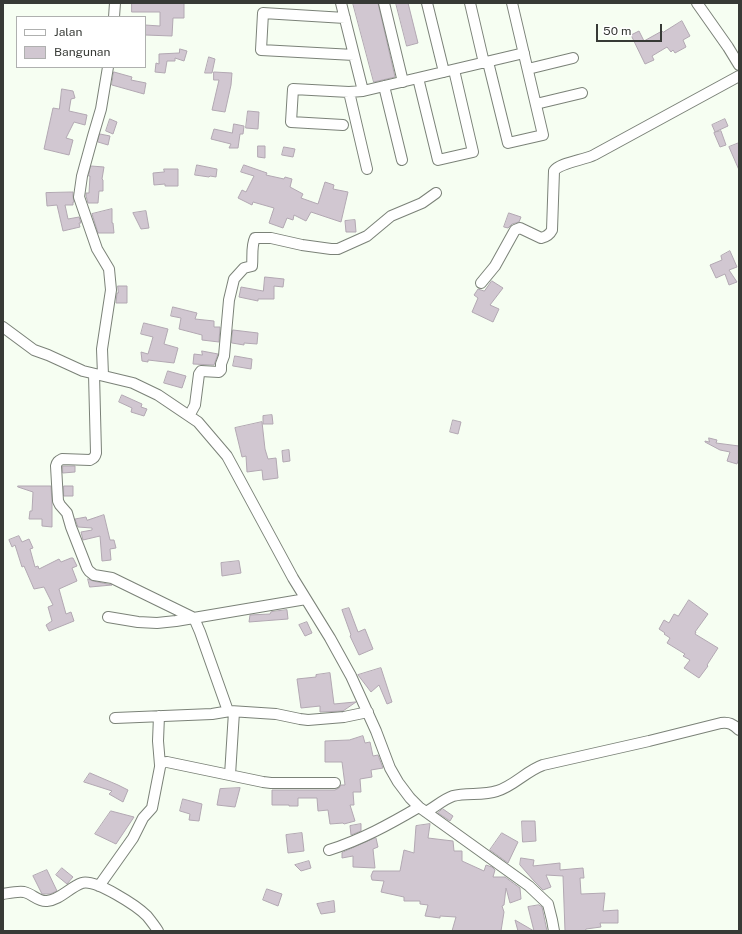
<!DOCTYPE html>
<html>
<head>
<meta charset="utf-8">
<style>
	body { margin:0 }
	#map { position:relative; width:742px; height:934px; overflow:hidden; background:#f6fef2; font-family:"Public Sans",sans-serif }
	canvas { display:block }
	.frame { position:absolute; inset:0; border:4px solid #373a36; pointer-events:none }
	.legend { position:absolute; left:16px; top:16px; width:130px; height:52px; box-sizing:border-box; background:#fff; border:1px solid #afb0af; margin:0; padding:5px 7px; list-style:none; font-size:12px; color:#373a36 }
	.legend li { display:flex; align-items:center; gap:8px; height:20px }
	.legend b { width:20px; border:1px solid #afb0af }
	.scale { position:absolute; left:596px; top:24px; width:66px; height:18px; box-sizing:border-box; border:2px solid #373a36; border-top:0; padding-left:5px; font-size:12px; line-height:14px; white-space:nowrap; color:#373a36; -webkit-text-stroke:3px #fff; paint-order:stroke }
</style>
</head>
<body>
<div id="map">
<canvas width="742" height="934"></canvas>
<div class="frame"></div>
<ul class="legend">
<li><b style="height:5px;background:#fff"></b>Jalan</li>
<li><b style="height:11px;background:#d1c7d1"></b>Bangunan</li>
</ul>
<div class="scale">50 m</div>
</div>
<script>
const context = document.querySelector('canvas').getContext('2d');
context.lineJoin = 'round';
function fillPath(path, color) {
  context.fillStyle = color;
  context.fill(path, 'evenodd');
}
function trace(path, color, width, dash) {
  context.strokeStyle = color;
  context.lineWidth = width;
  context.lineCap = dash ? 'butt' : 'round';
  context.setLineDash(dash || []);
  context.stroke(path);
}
const building = new Path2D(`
	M132,3H184V18H173L172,36L145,35V25L160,26V12H132Z
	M353,3H378L395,77L374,82Z
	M396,3H408L418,43L407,46Z
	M682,21L690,36L683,40L686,47L675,53L673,50L671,52L667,47L652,56L654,60L645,64L631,35L639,31L644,41L662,31L663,32Z
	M180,49L187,51L184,61L175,58V61H167L165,73L155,72L156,63L159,64V54L179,53Z
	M209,57L215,59L212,73H205Z
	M114,72L132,77L131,80L146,83L144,94L112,85Z
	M214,72L232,73L231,85L225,112L212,110L219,80H214Z
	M62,89L73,91L75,98L71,99L69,111L87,115L85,125L74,122L66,138L73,140L69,155L44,149L53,108L59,109Z
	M248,111L259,112L258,129L246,128Z
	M110,119L117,122L113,134L106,131Z
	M725,119L728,126L715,132L712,125Z
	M234,124L244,126L243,134H240L238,148H229L231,144L211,139L214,129L232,133Z
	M721,131L726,145L720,147L714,133Z
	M100,134L110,136L108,145L98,142Z
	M739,143V170L729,147Z
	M258,146H265V158L258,157Z
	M284,147L295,149L293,157L282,155Z
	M197,165L217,169L216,177L210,176L209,177L195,175Z
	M244,165L267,173L266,175L284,179L285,177L292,179L290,187L303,194L301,198L318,204L325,182L334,185L333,189L348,192L341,222L311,212L306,221L294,215L293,220L287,218L283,228L269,223L274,208L253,202L252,205L238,198L242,190L246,192L254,176L241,172Z
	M91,166L104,167L102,179L103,180V191H99L98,203H88L86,196V193H89L90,176H89Z
	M164,169H178V186H165V184L154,185L153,173L164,172Z
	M72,192H73V196L74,202H73V205H65L68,219L79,217L81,223H79L80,227L63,231L57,205L47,206L46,193Z
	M112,209V223H113L114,233H98L92,214Z
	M146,211L149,228L141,229L133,213Z
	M509,213L521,217L519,222L512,224L508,228L504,227Z
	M355,220L356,232H346L345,221Z
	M730,251L737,267L729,270L737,282L729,285L725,274L716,278L710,265L722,260L721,256Z
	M265,277L284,279L283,287L274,286V299H258V301L239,297L241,287L263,291Z
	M492,281L503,288L490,305L499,309L493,322L472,312L478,298L474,295L478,289L484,291Z
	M118,286H127V303H116L117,293H118Z
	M173,307L197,313L195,319L214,321V327H220L219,342L202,340V335L179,329L181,318L171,316Z
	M144,323L168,329L164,344L178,348L174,363L148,360V362L142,361L141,352L148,354L153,337L141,334Z
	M233,330L258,333L257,344L244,343V345L232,343Z
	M202,351L218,354L214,365L193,364L194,354L202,355Z
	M235,356L252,359L251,369L233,366Z
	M168,371L186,376L182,388L164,383Z
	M122,395L142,404L141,407L147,409L144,416L131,412L132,408L119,402Z
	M272,415L273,424H263V416Z
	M453,420L461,422L458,434L450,432Z
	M262,422L265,449L268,459L276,458L278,478L263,480L262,470L247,472L246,456L242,457L235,428Z
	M709,438L717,440L716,443L739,446V458L737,464L727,461L730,452L720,450L705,442V441L709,442Z
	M289,450L290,461L283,462L282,451Z
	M63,466H75V472L63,473Z
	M18,486H51L52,503V527L42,526V519H29L30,511H32L33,492L18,487Z
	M64,486H73V496H64Z
	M104,515L110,540H114L116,548L110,549L111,560L102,561L100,536L83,540L81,532L92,530V528L78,527L75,519L86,517L87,520Z
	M19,536L22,542L29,539L33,548L30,549L35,567L38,566L39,569L59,559L61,562L71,558H73L77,566L72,568L77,581L59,589L66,614L71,612L74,621L49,631L46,625L52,621L48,607L53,605L44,587L34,589L24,566L22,567L15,545L12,547L9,540Z
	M239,561L241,573L222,576L221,563Z
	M88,579L93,581L112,585L90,587Z
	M689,600L708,614L695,632H696L695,634L718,648L707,665L708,666L699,678L684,668L690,660L683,656L685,654L667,643L670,638L664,634L665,633L659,629L664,620L669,623L674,614L678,616Z
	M349,608L358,632L365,629L373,649L359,655L350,636L351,635L342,610Z
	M287,610L288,619L249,622L250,615L270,614L271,612Z
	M307,622L312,633L305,636L299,625Z
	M381,668L392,702L387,704L379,685L371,692L358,675Z
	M330,673L334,704L355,702H356L343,711L320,712V706L301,708L297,679L316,677V675Z
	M363,736L365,743L370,742L373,756L378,755L383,768L371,770L372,777L360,779L361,792H353L354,805H350L355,821L344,824L343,823L330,824L328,810L318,811L317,798H298V806H289V805H272V790H335L339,788L341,785H345L342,762H325V741L349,740Z
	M90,773L118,785L128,790L123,802L109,794L112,791L84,782Z
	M240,788L235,807L217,805L220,789Z
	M183,799L202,804L199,821L189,820L190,814L180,811Z
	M443,809L453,816L450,821L438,813Z
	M111,811L134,817L116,844L95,834Z
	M522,821H535L536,841L523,842Z
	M361,824V831L351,835L350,826Z
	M430,824L428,838L453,841L454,851H462V861L484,871L486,865L492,867L495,870L493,877H505L520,888L521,899L510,903L506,888L504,905L502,906L504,912L501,931H452L456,917L440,916V918L425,916L428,905L420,904V901H404V897L381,892L384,881L372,880L371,876L373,871H400L404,850L414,853L416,826Z
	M302,833L304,851L288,853L286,835Z
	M502,833L518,842L508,863L490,850Z
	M376,838L378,847L373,849L375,868L353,867V856L342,858V853Z
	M521,858L534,860L533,866L560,863V870L583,868L584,878H580L581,894L605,893L603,911L618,910V923H600L601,927L586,929L585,931H565L563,876L546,875L551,887L543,890L534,881L520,865Z
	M309,861L311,868L301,871L295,865Z
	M62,868L73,877L67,884L56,875Z
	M47,870L57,891L50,894H42L33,876Z
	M267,889L282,894L278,906L263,900Z
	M334,901L335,912L321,914L317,904Z
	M539,905L542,907L547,931H518L515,920L534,931L528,907Z`);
fillPath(building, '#d1c7d1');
trace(building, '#b2a8b2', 1);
const minor = new Path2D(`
	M341,3L363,91L524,53
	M384,3L403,82
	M427,3L444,72
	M470,3L484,63
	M697,3L728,47L739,65
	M114,17L115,3
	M345,18L263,13L261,50L354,55
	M488,62L508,143L543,135L512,3
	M528,69L573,58
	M418,78L438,160L473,152L454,70
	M384,86L402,160
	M349,92L367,169
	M536,104L582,93
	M343,125L291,122L293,89L349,92L363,91
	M481,283L495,266L515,230L520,228L541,238C546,237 550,234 552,230L554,171C559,163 584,160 594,155L739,76
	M3,327L34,350L48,355L83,371L133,383L158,395L198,422L227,456L293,578L330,638L351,676L376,731L390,768L398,782L410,798L419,807L529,886L548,904L552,920L554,931
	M94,374L96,453C95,457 94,458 90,460L62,459C58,461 57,462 56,466L58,501L60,505L67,513L71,527L87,568L89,571L94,575L112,578L194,618L200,632L228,711
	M103,375L102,349L111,290L109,269L97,249L79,197L82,176L93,136L101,109L108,67
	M189,416L195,405L199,374L201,371L219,372L221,370V364L224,356L229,300L234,279L244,268L252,266C253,257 251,246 255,238H271L302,245L331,249H338L367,236L391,216L422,203L436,193
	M108,617L138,622L157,623L176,621L306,599
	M159,716L158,741L160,765
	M115,718L212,714L230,711L276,714L300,719L308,720L344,717L368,712
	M230,775L234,712
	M426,812C435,807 444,799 453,796C466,792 483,796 497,791C514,786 526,771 543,765L649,741L721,723C729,722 733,724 739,730
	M329,850C361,840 390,824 419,807
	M99,886L133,838L143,818L152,808L160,767C161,763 163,762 167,762L263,782L271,783H335
	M3,894C9,893 18,891 24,892C33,894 38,902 47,901C60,900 70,887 82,883C96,879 137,906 147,916C151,921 155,926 158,931`);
trace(minor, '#7b8278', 12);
trace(minor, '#fff', 10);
</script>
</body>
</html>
